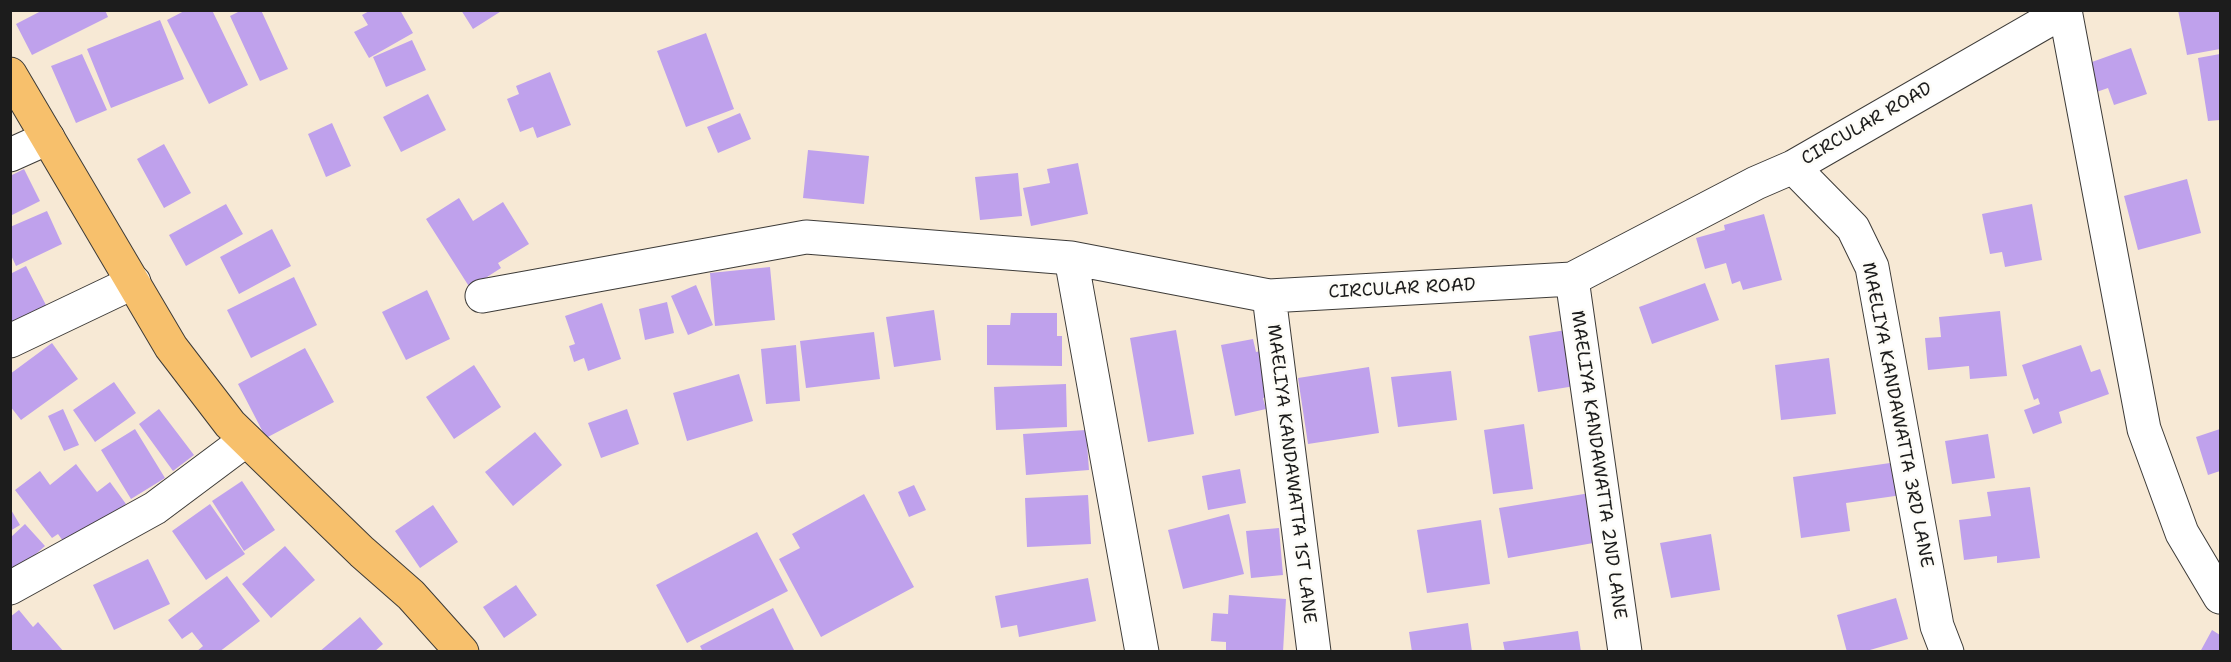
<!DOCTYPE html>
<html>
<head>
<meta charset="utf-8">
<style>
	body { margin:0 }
	#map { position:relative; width:2231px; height:662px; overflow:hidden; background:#f7e9d5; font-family:"Shantell Sans",sans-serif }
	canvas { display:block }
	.frame { position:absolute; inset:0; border:12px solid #1c1c1c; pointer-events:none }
</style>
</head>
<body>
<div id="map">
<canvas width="2231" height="662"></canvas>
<div class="frame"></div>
</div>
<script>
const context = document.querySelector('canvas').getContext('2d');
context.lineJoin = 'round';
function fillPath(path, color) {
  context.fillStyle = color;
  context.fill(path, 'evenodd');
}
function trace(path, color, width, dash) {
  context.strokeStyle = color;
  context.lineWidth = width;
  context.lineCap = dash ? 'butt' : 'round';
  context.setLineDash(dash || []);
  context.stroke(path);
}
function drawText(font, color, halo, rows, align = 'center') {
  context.font = font + ' "Shantell Sans",sans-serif';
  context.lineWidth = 5;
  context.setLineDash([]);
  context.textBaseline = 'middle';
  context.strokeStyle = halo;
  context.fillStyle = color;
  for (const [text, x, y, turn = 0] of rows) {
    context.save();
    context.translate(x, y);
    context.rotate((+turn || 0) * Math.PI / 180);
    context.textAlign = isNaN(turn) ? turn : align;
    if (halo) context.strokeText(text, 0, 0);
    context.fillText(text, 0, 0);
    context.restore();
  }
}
fillPath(new Path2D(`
	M43,10H105L108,17L32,55L16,24Z
	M186,10H212L248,85L209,104L167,20Z
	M242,10H261L288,69L260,81L230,16Z
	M371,10H400L413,33L369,58L354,32L368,25L362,15Z
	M461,10H503L473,29Z
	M2178,10H2220V49L2187,55Z
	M160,20L184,79L111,108L87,49Z
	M706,33L734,109L686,127L657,51Z
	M412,40L426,70L386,87L373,57Z
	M2131,48L2147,94L2114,105L2108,88L2088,95L2078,67Z
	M82,54L107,110L76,123L51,66Z
	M2220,54V120L2208,121L2198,58Z
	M550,72L571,125L537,138L533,127L520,132L507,99L519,94L516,86Z
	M428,94L446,130L401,152L383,117Z
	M740,113L751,139L718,153L707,127Z
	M332,123L351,166L326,177L308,134Z
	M164,144L191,193L164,208L137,159Z
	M808,150L869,156L864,204L803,198Z
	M1078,163L1088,214L1031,226L1023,188L1050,183L1047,169Z
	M24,169L40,201L10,216V176Z
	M1018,173L1022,216L980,220L975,177Z
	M2187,179L2201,233L2138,250L2124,196Z
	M459,198L473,221L503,202L529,244L498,263L501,268L470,288L426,219Z
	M226,204L243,234L186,266L169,235Z
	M2032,204L2042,260L2005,267L2002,252L1990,254L1982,214Z
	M47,211L62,244L16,266L10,253V227Z
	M1764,214L1782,280L1743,290L1740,281L1732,284L1726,263L1705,269L1696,238L1725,230L1724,225Z
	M272,229L291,266L239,294L220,257Z
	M26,266L49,311L10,330V274Z
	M770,267L775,320L715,326L710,273Z
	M294,277L317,325L251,358L227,310Z
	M1705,283L1719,320L1652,344L1639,307Z
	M696,285L713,325L688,335L671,296Z
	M427,290L450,339L406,360L382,312Z
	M667,302L674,333L645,340L639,309Z
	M602,303L621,359L588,371L584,358L574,362L569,346L575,344L565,316Z
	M934,310L941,360L894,367L886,317Z
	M2000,311L2007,376L1970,379L1969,366L1928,370L1925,338L1941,337L1939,317Z
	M1011,313H1057V336H1062V366L987,365V325H1010Z
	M1176,330L1194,434L1148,442L1130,338Z
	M1566,330L1575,386L1538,392L1529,336Z
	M874,332L880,379L806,388L800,341Z
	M1253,339L1256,352L1265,350L1274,395L1263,398L1266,409L1235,416L1221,345Z
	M52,343L78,379L21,420L10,406V374Z
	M796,345L800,401L766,404L761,349Z
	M2081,345L2091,372L2100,369L2109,394L2059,412L2062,423L2033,434L2024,410L2040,404L2038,398L2034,400L2022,365Z
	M305,348L334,402L266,438L238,384Z
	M1829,358L1836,414L1781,420L1775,365Z
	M474,365L501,407L454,439L426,397Z
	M1369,367L1379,433L1308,444L1298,378Z
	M1451,371L1457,420L1398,427L1391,377Z
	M739,374L753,421L687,441L673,393Z
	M114,382L136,413L95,442L73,410Z
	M1066,384L1067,427L996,430L994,387Z
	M63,409L79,445L64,451L48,416Z
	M159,409L194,455L173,471L139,424Z
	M627,409L639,444L601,458L588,423Z
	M1524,424L1533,489L1493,494L1484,430Z
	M135,429L165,478L131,499L101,450Z
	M2220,429V471L2208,475L2196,437Z
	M1086,430L1089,470L1026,475L1023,434Z
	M535,432L562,465L513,506L485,472Z
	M1988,434L1995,478L1952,484L1945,441Z
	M1897,462L1902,495L1846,503L1850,531L1801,538L1793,477Z
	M76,464L97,492L110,482L126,504L68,548L58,534L52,538L15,490L40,471L50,485Z
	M1240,469L1246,503L1208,510L1202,476Z
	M242,481L275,530L244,551L212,501Z
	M914,485L926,510L909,517L898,492Z
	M2030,487L2040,558L1997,563V556L1964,560L1959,520L1991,516L1987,492Z
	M1590,493L1599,542L1508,558L1499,508Z
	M864,494L914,587L821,637L779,559L800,548L792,534Z
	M1088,495L1091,544L1027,547L1025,498Z
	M210,504L245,554L206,580L172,531Z
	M433,505L458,542L420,568L395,531Z
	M10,508L20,525L10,531Z
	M1229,514L1244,574L1183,589L1168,530Z
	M1481,520L1490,584L1427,593L1417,530Z
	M25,524L45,546L10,577V538Z
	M1279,528L1283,575L1251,578L1246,531Z
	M757,532L788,591L687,643L656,585Z
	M1711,534L1720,590L1671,598L1660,543Z
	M285,546L315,580L271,618L242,584Z
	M148,559L170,604L114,630L93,585Z
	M227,576L260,621L219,652H196L203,646L192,632L182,639L168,620Z
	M1088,578L1096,621L1019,637L1017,625L1001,628L995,596Z
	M516,585L537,615L504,638L483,607Z
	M1229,595L1286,599L1283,652H1226V642L1211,641L1213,613L1228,614Z
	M1896,598L1908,639L1863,652H1847L1837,615Z
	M773,608L795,652H703L700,646Z
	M19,610L33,627L38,622L64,652H10V617Z
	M360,617L383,644L374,652H319Z
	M1468,623L1472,652H1412L1409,632Z
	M2212,630L2220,635V652H2200Z
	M1578,631L1581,652H1505L1503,642Z`), '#bfa1ec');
const minor = new Path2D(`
	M2065,10L2144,429L2182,533L2220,597
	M10,155L48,138
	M1793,167L1853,228L1872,267L1937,626L1947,652
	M1071,258L1142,652
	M1572,279L1625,652
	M482,296L806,237L1071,258L1269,296L1572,279L1756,183L1793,167L2066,10
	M1269,296L1314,652
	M10,341L134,282
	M10,588L155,508L246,440`);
const major = new Path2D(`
	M10,74L171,347L230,424L362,552L411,595L462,652`);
trace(minor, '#3d3b38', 35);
trace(major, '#3d3b38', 35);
trace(minor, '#fff', 33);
trace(major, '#f7c06c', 33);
drawText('18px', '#1c1c1c', '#fdfcf7', [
	["CIRCULAR ROAD",1867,124,-30],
	["CIRCULAR ROAD",1402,289,-3],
	["MAELIYA KANDAWATTA 3RD LANE",1897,415,79],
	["MAELIYA KANDAWATTA 2ND LANE",1598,465,82],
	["MAELIYA KANDAWATTA 1ST LANE",1291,474,83]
]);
</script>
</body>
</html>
